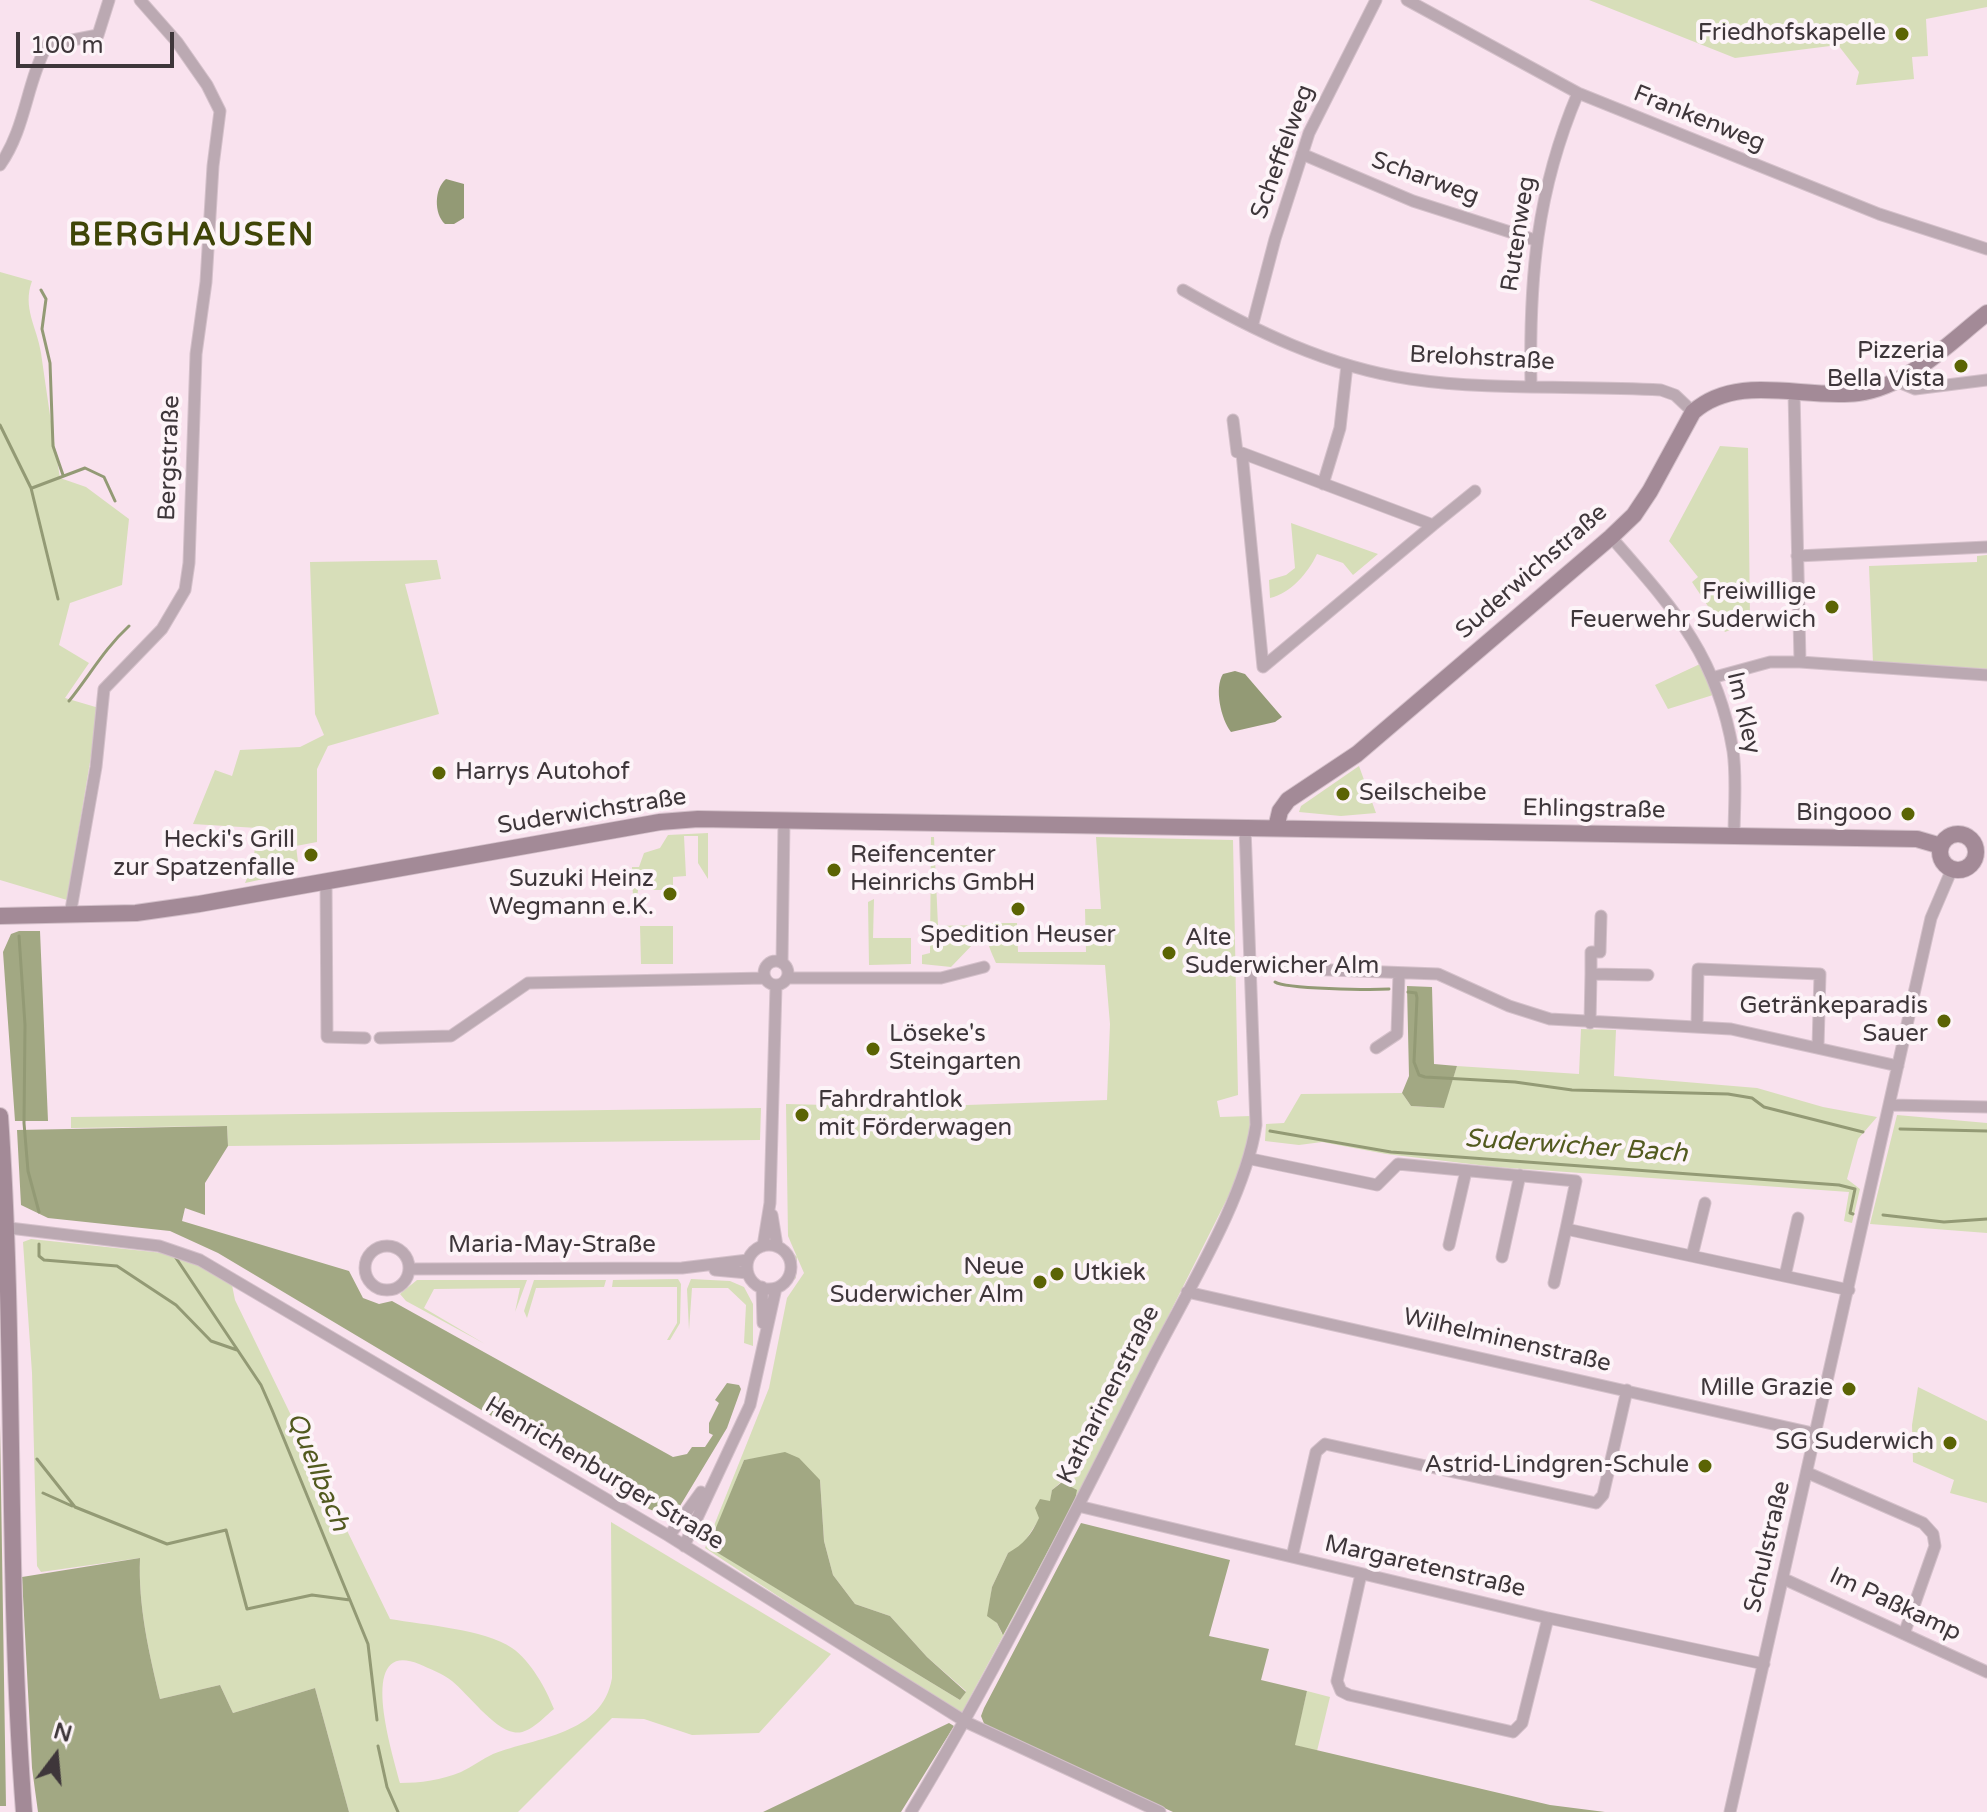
<!DOCTYPE html>
<html>
<head>
<meta charset="utf-8">
<style>
	body { margin:0 }
	#map { position:relative; width:1987px; height:1812px; overflow:hidden; background:#f9e2ee; font-family:"Varela Round",sans-serif }
	canvas { display:block }
	.north { position:absolute; left:16px; top:1716px; width:80px; height:80px; -webkit-text-stroke:6px #fdf4f8; paint-order:stroke; rotate:16deg; font-size:22px; font-weight:700; line-height:32px; text-align:center; color:#3e363a }
	.north::after { content:''; display:block; margin:auto; width:28px; height:36px; background:#3e363a; clip-path:polygon(50% 0,100% 100%,50% 72%,0 100%) }
	.scale { position:absolute; left:16px; top:32px; width:158px; height:36px; box-sizing:border-box; border:4px solid #3e363a; border-top:0; padding-left:10px; font-size:24px; line-height:28px; white-space:nowrap; color:#3e363a; -webkit-text-stroke:6px #fdf4f8; paint-order:stroke }
</style>
</head>
<body>
<div id="map">
<canvas width="1987" height="1812"></canvas>
<div class="north">N</div>
<div class="scale">100 m</div>
</div>
<script>
const context = document.querySelector('canvas').getContext('2d');
context.lineJoin = 'round';
function fillPath(path, color) {
  context.fillStyle = color;
  context.fill(path, 'evenodd');
}
function trace(path, color, width, dash) {
  context.strokeStyle = color;
  context.lineWidth = width;
  context.lineCap = dash ? 'butt' : 'round';
  context.setLineDash(dash || []);
  context.stroke(path);
}
function drawText(font, color, halo, rows, align = 'center') {
  context.font = font + ' "Varela Round",sans-serif';
  context.lineWidth = 8;
  context.setLineDash([]);
  context.textBaseline = 'middle';
  context.strokeStyle = halo;
  context.fillStyle = color;
  for (const [text, x, y, turn = 0] of rows) {
    context.save();
    context.translate(x, y);
    context.rotate((+turn || 0) * Math.PI / 180);
    context.textAlign = isNaN(turn) ? turn : align;
    if (halo) context.strokeText(text, 0, 0);
    context.fillText(text, 0, 0);
    context.restore();
  }
}
fillPath(new Path2D(`
	M1589,0H1987V7L1926,19L1928,56L1912,57L1914,79L1856,85L1859,72L1838,45L1735,58Z
	M0,272L32,281C22,308 37,327 41,353C47,395 53,437 60,478L86,487L129,519L122,585L70,603L59,645L89,663L65,698L99,708L67,900L0,880Z
	M1720,446L1748,448L1750,622L1725,632L1692,582L1698,577L1669,541Z
	M1291,523L1378,554L1353,575L1343,563L1317,554C1308,573 1291,593 1270,598L1269,580L1286,575L1295,568Z
	M1987,555V669L1873,663L1869,566L1977,562V556Z
	M437,560L441,579L405,584L439,714L328,746L317,769V842L296,846L298,862L280,865L282,875L245,883L253,865L257,828L193,824L215,770L232,776L240,750L300,747L324,735L315,714L310,562Z
	M1700,664L1713,695L1668,709L1655,685Z
	M1359,766L1376,813L1341,816L1299,812L1301,806Z
	M708,833V879L698,863V836H684L686,876L673,877V890H638L637,898L633,899L632,867H639L644,853L660,848L668,835Z
	M931,837H934L938,926L976,925V941L951,967L922,964V955L930,953Z
	M1096,837L1233,840L1238,1095L1217,1101L1220,1117L1251,1116L1246,1161L1074,1504L960,1716L705,1548L769,1388L787,1298L804,1273L797,1257L796,1278L779,1294L791,1281L795,1264L780,1240L797,1257L788,1236L786,1104L911,1107L1107,1100L1110,1024L1105,965L996,963C991,951 982,936 992,923H1017L1018,952H1086L1085,909H1101ZM758,1458L820,1480L824,1541L833,1575L855,1604L890,1616L927,1657L966,1691L960,1700L709,1547L744,1460ZM1061,1482L1070,1484L1002,1634L997,1623L988,1615L992,1587L1008,1553L1020,1548L1027,1538L1051,1501L1052,1490Z
	M874,899L873,938H911V964L869,965L868,902Z
	M640,926H673V964H641Z
	M1581,1029L1616,1030L1614,1076L1757,1088L1823,1107L1877,1117L1858,1139L1847,1179L1860,1189L1852,1223L1844,1221L1849,1192L1496,1167L1386,1154L1322,1142L1299,1145L1265,1141L1266,1124L1284,1123L1301,1094L1402,1093L1411,1106L1443,1108L1457,1066L1579,1074Z
	M761,1108L760,1140L228,1146L227,1126L71,1128V1117Z
	M1897,1115L1987,1123V1233L1870,1224Z
	M31,1239L163,1253L192,1261L232,1285L235,1300L390,1619C424,1625 484,1629 512,1648C531,1661 546,1689 554,1709C543,1718 528,1736 513,1732C493,1728 468,1694 452,1681C442,1673 430,1669 419,1664C355,1638 393,1755 400,1783C420,1783 442,1780 461,1772C472,1767 482,1759 493,1754C537,1737 602,1735 612,1678L611,1522L831,1654L759,1733L692,1735L644,1719L612,1718L518,1812H349L315,1688L233,1713L220,1685L160,1699C149,1652 138,1606 140,1558L41,1572L37,1566L32,1373L23,1242Z
	M678,1279L681,1284L680,1323L670,1340H667L677,1323V1287H612L613,1280Z
	M691,1279L730,1281L744,1287L753,1304V1346L744,1343L746,1305L728,1288H692L689,1330L687,1289Z
	M417,1280H527L515,1312L520,1288L434,1289L424,1308L485,1344L406,1301L400,1294Z
	M534,1280H606L604,1287L536,1288L527,1318L524,1311Z
	M1918,1387L1987,1421V1503L1950,1493L1954,1480L1913,1462L1912,1425Z
	M1307,1691L1330,1697L1317,1751L1294,1745Z`), '#d7deb9');
fillPath(new Path2D(`
	M19,931H40L48,1121H15L3,952L11,934Z
	M1407,986L1432,987L1434,1064L1457,1066L1444,1108L1411,1106L1402,1093L1409,1076Z
	M227,1126L228,1146L205,1183V1215L185,1208L182,1221L349,1271L363,1298L379,1304L392,1301L673,1457L687,1454L692,1447H705L713,1435L709,1433V1423L719,1403L715,1400L727,1383L739,1385L741,1389L727,1428L680,1506C663,1520 652,1510 634,1501L218,1253L170,1231L48,1218L21,1205L17,1130Z
	M0,1424L6,1806H0Z
	M785,1452L799,1458L820,1480L824,1541L833,1575L855,1604L890,1616L927,1657L966,1692L960,1700L708,1547L744,1460Z
	M1062,1482L1077,1490L1075,1500L1003,1635L997,1623L987,1616L992,1587L1008,1553C1024,1544 1031,1535 1039,1518L1035,1508L1040,1499L1050,1501L1052,1490Z
	M1081,1523L1230,1560L1209,1636L1269,1649L1261,1680L1307,1691L1295,1745L1550,1805L1605,1812H1173L985,1726L981,1716L984,1708Z
	M140,1558C138,1606 149,1652 160,1699L220,1685L233,1713L315,1688L349,1812H38L32,1768L22,1577Z
	M949,1723L954,1726L901,1812H763Z`), '#a2a883');
fillPath(new Path2D(`
	M446,179L464,184V218L454,224H445C434,214 434,189 446,179Z
	M1235,671L1245,674L1282,717L1275,722L1231,732C1221,719 1214,688 1223,674Z`), '#939a75');
trace(new Path2D(`
	M41,290L46,299L42,329L50,363L53,446L63,475
	M0,425L31,488L58,599
	M32,488L85,468L104,477L115,501
	M69,701C90,675 104,649 129,626
	M19,936L25,1025L24,1123L28,1171L39,1212
	M1275,982C1285,989 1371,990 1389,989
	M1408,992L1416,993L1417,998L1414,1062L1419,1075L1425,1077L1515,1082L1572,1090L1728,1094L1752,1098L1764,1107L1863,1132
	M1900,1129L1987,1131
	M1270,1131L1391,1152L1839,1185L1855,1189L1850,1213L1853,1214
	M1883,1215L1944,1222L1987,1219
	M39,1244V1256L44,1260L117,1266L176,1305L211,1341L237,1350
	M176,1258L261,1385L272,1410L368,1644L377,1720
	M37,1459L75,1507L167,1544L226,1530L247,1609L312,1595L350,1600
	M43,1493L72,1506
	M378,1746L387,1787L398,1812`), '#939a75', 3);
const street = new Path2D(`
	M1407,0L1578,93L1879,214L1987,249
	M1302,154L1413,201L1535,240
	M0,165C26,128 26,84 47,45L98,35L109,0
	M1183,290C1253,330 1328,367 1410,379C1492,391 1578,385 1661,390L1675,395L1693,412
	M1252,327L1275,239L1309,133L1376,0
	M1896,381L1915,389L1987,380
	M1531,385C1529,280 1536,192 1578,93
	M1794,392L1800,662L1987,675
	M1233,420L1237,452L1242,453
	M1242,453L1433,525L1263,667Z
	M1323,484L1340,428L1347,365
	M1433,525L1475,491
	M1611,537C1673,608 1717,655 1733,751C1737,778 1734,809 1734,837
	M1797,556L1987,547
	M1715,677L1770,662H1800
	M326,882L327,1037L365,1038
	M70,915L96,767L104,689L162,629L185,590L189,563L196,354L206,282L213,166L220,111L207,85L177,42L140,0
	M764 973a12 12 0 1 1 24 0a12 12 0 1 1-24 0Z
	M782,963L784,822
	M1250,967L1438,974L1509,1006L1550,1019L1731,1029L1898,1066
	M1591,974V952H1600L1601,916
	M788,978H941L984,967
	M1590,1023L1591,974L1648,975
	M1697,1026L1698,969L1820,974L1818,1047
	M380,1038L451,1036L528,983L765,978
	M1376,1048L1397,1034L1399,973
	M1890,1105L1987,1107
	M1251,1159L1377,1185L1398,1164L1576,1181L1566,1229L1849,1290
	M772,1215L777,1246
	M1,1227L159,1246L200,1260L669,1536L966,1722L1160,1812
	M1449,1245L1466,1171
	M747 1267a22 22 0 1 1 44 0a22 22 0 1 1-44 0Z
	M365 1268a22 22 0 1 1 44 0a22 22 0 1 1-44 0Z
	M763,1246L770,1203L776,986
	M1692,1256L1705,1203
	M1502,1257L1520,1175
	M409,1269L682,1268L748,1260
	M715,1270L748,1273
	M1785,1276L1798,1218
	M1554,1283L1566,1229
	M762,1287L763,1323
	M1187,1292L1817,1434
	M1808,1473L1923,1523L1933,1534L1935,1546L1904,1634
	M1078,1506L1548,1618L1764,1664
	M669,1536L701,1492
	M684,1546L750,1405L776,1288
	M1292,1557L1316,1452L1325,1444L1596,1503L1603,1495L1627,1390
	M1361,1574L1337,1681L1341,1691L1349,1695L1513,1732L1522,1723L1548,1618
	M1784,1579L1987,1672
	M911,1812C999,1667 1074,1514 1151,1362C1186,1293 1245,1199 1256,1125L1245,828
	M1730,1812L1931,918L1952,869`);
const secondary = new Path2D(`
	M1276,828L1280,811L1288,800L1357,754L1611,537L1634,515L1650,491L1693,412C1739,372 1803,400 1858,393C1907,387 1950,342 1987,313
	M1940 852a18 18 0 1 1 36 0a18 18 0 1 1-36 0Z
	M0,916L136,913L199,904L660,822L698,819L1917,839L1941,846
	M0,1116C16,1348 6,1580 24,1812`);
trace(street, '#d4c0ca', 13);
trace(secondary, '#d4c0ca', 18);
trace(street, '#bba9b2', 11);
trace(secondary, '#a38a97', 16);
for (const [x, y, r, color] of [
	[1902,34,8,"#5b6404"],
	[1961,366,8,"#5b6404"],
	[1832,607,8,"#5b6404"],
	[439,773,8,"#5b6404"],
	[1343,794,8,"#5b6404"],
	[1908,814,8,"#5b6404"],
	[311,855,8,"#5b6404"],
	[834,870,8,"#5b6404"],
	[670,894,8,"#5b6404"],
	[1018,909,8,"#5b6404"],
	[1169,953,8,"#5b6404"],
	[1944,1021,8,"#5b6404"],
	[873,1049,8,"#5b6404"],
	[802,1115,8,"#5b6404"],
	[1057,1274,8,"#5b6404"],
	[1040,1282,8,"#5b6404"],
	[1849,1389,8,"#5b6404"],
	[1950,1443,8,"#5b6404"],
	[1705,1466,8,"#5b6404"]
]) {
  const dot = new Path2D();
  dot.arc(x, y, r, 0, 2 * Math.PI);
  context.fillStyle = color;
  context.fill(dot);
  trace(dot, '#fdf4f8', 3);
}
drawText('24px', '#3e363a', '#fdf4f8', [
	["Friedhofskapelle",1886,34],
	["Pizzeria",1945,352],
	["Bella Vista",1945,380],
	["Freiwillige",1816,593],
	["Feuerwehr Suderwich",1816,621],
	["Harrys Autohof",455,773,"left"],
	["Seilscheibe",1359,794,"left"],
	["Bingooo",1892,814],
	["Hecki's Grill",295,841],
	["zur Spatzenfalle",295,869],
	["Reifencenter",850,856,"left"],
	["Heinrichs GmbH",850,884,"left"],
	["Suzuki Heinz",654,880],
	["Wegmann e.K.",654,908],
	["Spedition Heuser",1018,936,"center"],
	["Alte",1185,939,"left"],
	["Suderwicher Alm",1185,967,"left"],
	["Getränkeparadis",1928,1007],
	["Sauer",1928,1035],
	["Löseke's",889,1035,"left"],
	["Steingarten",889,1063,"left"],
	["Fahrdrahtlok",818,1101,"left"],
	["mit Förderwagen",818,1129,"left"],
	["Neue",1024,1268],
	["Suderwicher Alm",1024,1296],
	["Utkiek",1073,1274,"left"],
	["Mille Grazie",1833,1389],
	["SG Suderwich",1934,1443],
	["Astrid-Lindgren-Schule",1689,1466]
], 'right');
drawText('24px', '#3e363a', '#fdf4f8', [
	["Frankenweg",1699,119,22],
	["Scheffelweg",1283,152,-70],
	["Scharweg",1425,179,20],
	["Rutenweg",1519,234,-81],
	["Brelohstraße",1482,359,3],
	["Bergstraße",170,458,-88],
	["Suderwichstraße",1532,572,-41],
	["Im Kley",1743,713,77],
	["Ehlingstraße",1594,810,1],
	["Suderwichstraße",592,812,-9],
	["Maria-May-Straße",552,1246],
	["Wilhelminenstraße",1507,1341,13],
	["Katharinenstraße",1109,1395,-63],
	["Henrichenburger Straße",604,1474,31],
	["Schulstraße",1768,1547,-77],
	["Margaretenstraße",1425,1567,13],
	["Im Paßkamp",1895,1605,25]
]);
drawText('italic 26px', '#525a1f', '#fdf4f8', [
	["Suderwicher Bach",1576,1147,4],
	["Quellbach",317,1472,68]
]);
context.letterSpacing = '2px';
drawText('bold 32px', '#3f4508', '#fdf4f8', [
	["BERGHAUSEN",192,237]
]);
context.letterSpacing = '0px';
</script>
</body>
</html>
